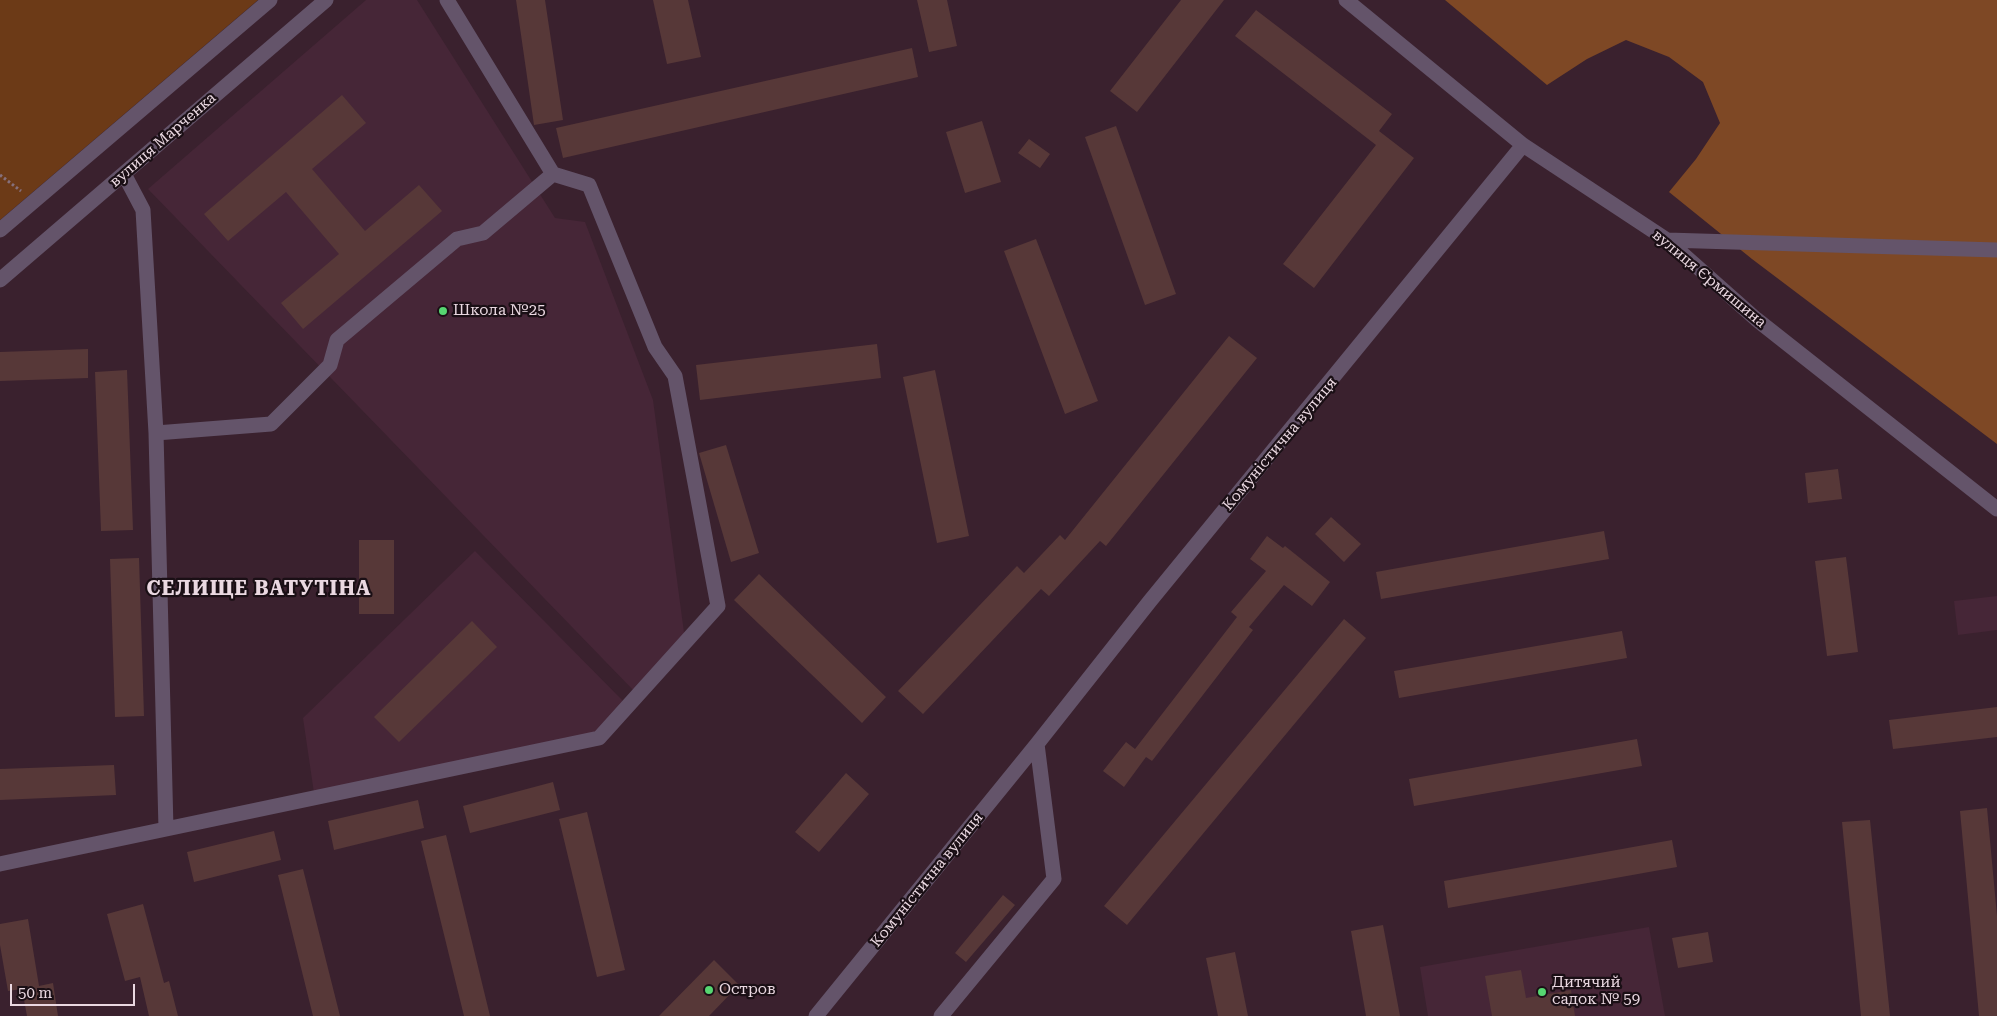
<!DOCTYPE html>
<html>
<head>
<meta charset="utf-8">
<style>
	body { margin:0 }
	#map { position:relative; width:1997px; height:1016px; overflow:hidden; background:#3a212e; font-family:"Roboto Serif",serif }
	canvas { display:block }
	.scale { position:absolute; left:10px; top:984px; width:125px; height:22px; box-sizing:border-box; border:2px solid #ead8e1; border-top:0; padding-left:6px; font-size:15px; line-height:18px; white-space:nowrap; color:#ead8e1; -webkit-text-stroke:4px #1a0f15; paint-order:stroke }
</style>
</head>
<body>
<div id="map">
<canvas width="1997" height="1016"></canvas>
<div class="scale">50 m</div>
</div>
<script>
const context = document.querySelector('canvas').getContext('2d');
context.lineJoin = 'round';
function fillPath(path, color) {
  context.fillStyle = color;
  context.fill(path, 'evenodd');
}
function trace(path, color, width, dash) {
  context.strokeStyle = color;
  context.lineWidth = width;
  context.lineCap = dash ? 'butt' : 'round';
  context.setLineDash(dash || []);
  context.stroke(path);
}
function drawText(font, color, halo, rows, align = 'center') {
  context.font = font + ' "Roboto Serif",serif';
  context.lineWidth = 4.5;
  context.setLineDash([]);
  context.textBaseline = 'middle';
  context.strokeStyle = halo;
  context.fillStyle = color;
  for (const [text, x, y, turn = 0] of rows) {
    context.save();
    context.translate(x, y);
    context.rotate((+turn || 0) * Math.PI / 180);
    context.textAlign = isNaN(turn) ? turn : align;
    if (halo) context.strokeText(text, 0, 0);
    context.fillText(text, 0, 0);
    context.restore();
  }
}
fillPath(new Path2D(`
	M366,0H417L555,218L585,222L653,400L685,640L634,691L148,189Z
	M475,551L624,702L596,732L314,793L303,718Z
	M1997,596V630L1958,635L1954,601Z
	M1649,927L1665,1016H1428L1420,967Z`), '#462637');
fillPath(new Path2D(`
	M0,0H258L0,220Z`), '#6c3a17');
fillPath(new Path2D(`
	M1445,0H1997V444L1752,259L1669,192L1696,159L1720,123L1703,82L1669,57L1626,40L1587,59L1547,85Z`), '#7e4825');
fillPath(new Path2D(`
	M516,0H545L563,120L534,125Z
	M653,0H688L701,57L667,64Z
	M917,0H947L957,46L929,52Z
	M1181,0H1224L1137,112L1110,91Z
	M1256,10L1392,114L1379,131L1414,158L1314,288L1283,264L1376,145L1235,36Z
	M912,48L918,77L563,158L556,128Z
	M342,95L366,123L312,169L365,231L419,185L442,211L303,329L281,303L339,254L286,192L228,241L204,214Z
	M982,121L1001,182L965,193L946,132Z
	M1116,126L1176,294L1145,305L1085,137Z
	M1029,139L1050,154L1040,168L1018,153Z
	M1036,239L1098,401L1065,414L1004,251Z
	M1229,336L1257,358L1106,546L1100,541L1049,596L1041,589L923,714L898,691L1017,566L1024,573L1060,535L1065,540Z
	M877,344L881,378L700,400L696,365Z
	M88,349V378L0,381V352Z
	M127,370L133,530L101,531L95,372Z
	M935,370L969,536L937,543L903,377Z
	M726,445L759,553L731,562L699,453Z
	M1838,469L1842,499L1808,503L1805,473Z
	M1331,517L1361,544L1344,562L1315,534Z
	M1604,531L1609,559L1381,599L1376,572Z
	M1267,536L1283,548L1285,546L1330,582L1312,606L1284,585L1249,627L1253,630L1152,761L1146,757L1124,787L1103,771L1126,742L1135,749L1237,617L1231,612L1266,571L1250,559Z
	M359,540H394V614H359Z
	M1846,557L1858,652L1827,656L1815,561Z
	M139,558L144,716L115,717L110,559Z
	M759,574L886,697L862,723L734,600Z
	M1344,619L1366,638L1127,925L1104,906Z
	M472,621L497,647L399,742L374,717Z
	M1622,631L1627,658L1399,698L1394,671Z
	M1997,707V737L1893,749L1889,720Z
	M1637,739L1642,766L1414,806L1409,779Z
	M114,765L116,795L0,800V769Z
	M846,773L869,794L819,852L795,832Z
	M553,782L560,810L470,833L463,806Z
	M418,800L424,828L334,850L328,821Z
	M1987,808L1997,916V1016H1979L1960,811Z
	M587,812L625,970L597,977L559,819Z
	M1870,820L1890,1016H1861L1842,822Z
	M274,831L281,860L194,882L187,852Z
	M446,835L490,1016H464L421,841Z
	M1672,840L1677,867L1448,908L1444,881Z
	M303,869L340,1016H313L278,875Z
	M1003,895L1015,905L966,962L955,953Z
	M143,904L164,983L169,981L178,1016H149L140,977L125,981L107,914Z
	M28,919L39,986L53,983L58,1016H27L22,989L8,991L0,945V924Z
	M1383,925L1400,1016H1366L1351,931Z
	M1708,932L1713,962L1678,968L1672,938Z
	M1235,952L1248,1016H1218L1206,958Z
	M714,960L739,985L709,1016H659Z
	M1521,970L1526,998L1571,990L1575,1016H1492L1485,976Z`), '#573838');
trace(new Path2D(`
	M0,175L21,191`), '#86707c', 3, [2.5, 2.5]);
trace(new Path2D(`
	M1346,0L1523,145L1667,240L1756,319L1997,509
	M124,174L143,210L156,433L166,829
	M0,230L270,0
	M1667,240L1997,250
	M0,280L326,0
	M156,433L271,424L330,365L337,340L457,239L483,233L553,174
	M0,864L599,738L718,606L675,376L655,347L589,185L553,174L447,0
	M816,1016L1037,744L1150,601L1523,145
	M941,1016L1054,879L1037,744`), '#64546a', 15);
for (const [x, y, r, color] of [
	[443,311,5,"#56d671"],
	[709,990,5,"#56d671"],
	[1542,992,5,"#56d671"]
]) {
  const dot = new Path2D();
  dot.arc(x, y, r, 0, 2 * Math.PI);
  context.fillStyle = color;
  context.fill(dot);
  trace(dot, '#1a0f15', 2);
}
drawText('15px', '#ead8e1', '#1a0f15', [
	["вулиця Марченка",163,140,-41],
	["вулиця Єрмишина",1709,279,40],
	["Комуністична вулиця",1280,444,-50],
	["Комуністична вулиця",927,880,-51]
]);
drawText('15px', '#ead8e1', '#1a0f15', [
	["Школа №25",453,311],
	["Дитячий",1552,983],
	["садок № 59",1552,1000],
	["Остров",719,990]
], 'left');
context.letterSpacing = '1px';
drawText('bold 20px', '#ead8e1', '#1a0f15', [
	["СЕЛИЩЕ ВАТУТІНА",259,589]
]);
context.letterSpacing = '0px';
</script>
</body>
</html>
